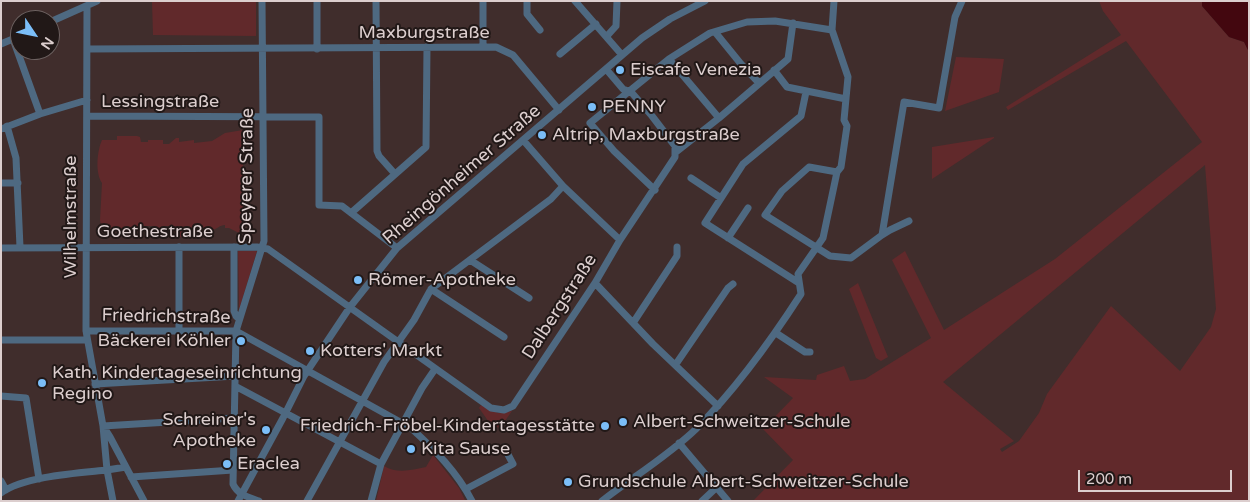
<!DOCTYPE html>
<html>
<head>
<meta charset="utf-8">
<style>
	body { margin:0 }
	#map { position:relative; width:1250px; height:502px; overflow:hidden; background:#402d2c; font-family:"Varela Round",sans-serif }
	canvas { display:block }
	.frame { position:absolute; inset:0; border:2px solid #dccece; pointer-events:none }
	.north { position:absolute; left:10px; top:10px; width:50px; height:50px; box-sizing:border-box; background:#211817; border:1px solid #6c6160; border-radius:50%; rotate:124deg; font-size:14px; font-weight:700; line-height:20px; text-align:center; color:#dccece }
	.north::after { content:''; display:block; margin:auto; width:18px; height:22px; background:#7bbef8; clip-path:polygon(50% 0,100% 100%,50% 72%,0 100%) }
	.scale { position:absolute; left:1078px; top:470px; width:154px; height:22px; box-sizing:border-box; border:2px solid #dccece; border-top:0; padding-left:6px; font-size:15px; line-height:18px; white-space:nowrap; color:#dccece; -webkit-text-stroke:4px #211817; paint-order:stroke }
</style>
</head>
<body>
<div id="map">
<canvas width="1250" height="502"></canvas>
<div class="frame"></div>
<div class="north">N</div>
<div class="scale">200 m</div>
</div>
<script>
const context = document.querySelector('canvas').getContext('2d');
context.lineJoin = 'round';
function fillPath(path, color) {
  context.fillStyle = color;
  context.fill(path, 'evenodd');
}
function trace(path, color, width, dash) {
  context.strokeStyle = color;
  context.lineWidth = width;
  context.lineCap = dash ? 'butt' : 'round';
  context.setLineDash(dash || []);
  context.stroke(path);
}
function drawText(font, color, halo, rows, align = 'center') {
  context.font = font + ' "Varela Round",sans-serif';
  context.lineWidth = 4;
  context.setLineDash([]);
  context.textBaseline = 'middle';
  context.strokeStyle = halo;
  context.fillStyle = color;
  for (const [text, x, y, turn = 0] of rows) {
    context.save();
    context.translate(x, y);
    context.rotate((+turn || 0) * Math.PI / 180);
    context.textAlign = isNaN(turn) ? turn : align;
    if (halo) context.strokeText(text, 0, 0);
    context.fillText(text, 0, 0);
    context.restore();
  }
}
fillPath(new Path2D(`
	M152,1H256V36L153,35Z
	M1099,1H1202V6L1229,37L1244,42L1249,52V501H753L793,460L763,429L793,398L764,377L816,380L817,375L844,366L850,381L865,379L931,338L892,260L905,251L944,330L1055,259L1202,142L1126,41L1008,110L1006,107L1121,35L1103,11ZM1205,165L1216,309L1211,327L1180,371L1111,306L1047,394L1039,413L1019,441L1002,452L1000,449L1014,441L943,382Z
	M956,57L1004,59L999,92L945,111Z
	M243,130V170L245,174L242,196L244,221L239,233L229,228H225V225C219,225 218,229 212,230C206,231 201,226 195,226L194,231L183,237H179V232H175L169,226H164V232H160L152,226H144L135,231L114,228L102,232L100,220L102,183C95,173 97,151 102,140H117V136H137L140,137L141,142H148V140H163V144H169L176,138H179V142L194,140V143L212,141L225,133Z
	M994,137V138L932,179V147Z
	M238,251H257L239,310Z
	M858,283L888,357L881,361L876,358L849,289Z
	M481,405L498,413L512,411L500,428L491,425L479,408Z
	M433,455L459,488L465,500L376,501L384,466C397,474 412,470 426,467Z`), '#61292b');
fillPath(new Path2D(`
	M1202,1H1249V52L1244,42L1229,37L1202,6Z`), '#43070f');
trace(new Path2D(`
	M317,1V49
	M376,1L377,151L379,156L395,174
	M483,1V46
	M527,1V14L540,30
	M575,1L622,55
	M87,6L86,331L103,426L110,437L144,501
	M50,22L97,1
	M715,32L741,64L759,83
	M607,36L616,26L617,1
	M13,39L40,114
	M1,44L20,36
	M87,49L496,47L513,55L559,110
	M560,54L596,24
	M669,59L719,118
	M774,70L787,87L846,99
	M87,116L319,117V205L342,206L397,248
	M7,126L16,158L20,247
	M1,129L40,114L87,100
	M523,140L563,186L620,240
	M676,152L719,118L788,59L793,23
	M837,172L809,167L782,191L765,215L830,256L851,258L882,235L904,102L939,108L955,17L962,1
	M691,178L721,198
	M1,183H18
	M655,190L614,151L590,123L669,59L710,33L747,22L775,21L832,30
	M351,213L426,147L427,47
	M882,235L890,230L909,221
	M728,238L748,208
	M179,247V331
	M234,247V311L236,316L239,319
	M1,248L257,247L268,249L491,408L504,410L513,406L595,283L620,240L675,157V146L652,116L632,93L623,89L606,69
	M470,260L529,298
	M595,283L653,344L718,406
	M799,283L705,223L743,164L801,116L806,92
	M431,289L504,337
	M633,323L677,256V247
	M86,331H236L411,428C435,450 457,472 472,501
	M776,333L805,352H810
	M1,340H87
	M676,364L728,288L733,284
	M95,384L236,376
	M235,386L381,464
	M1,396L26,398L39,479
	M679,443L728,501
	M126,467L107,470L103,426L235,418
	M131,477L233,470
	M1,481L6,490
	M466,489L513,464L504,447
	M1,493C24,476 79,473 107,470L113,501
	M238,501L283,418L304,376L350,307L397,248L642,38L670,19L705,1
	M259,501C248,497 238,495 233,484L236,331L264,241L262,1
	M307,501L384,362L414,320L431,289L551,199L563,186
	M371,501L381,464L422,388L435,369
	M602,501C633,477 668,456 696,429C736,389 770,342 801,294L798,274L823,238L837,172L841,167L847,126L844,120L848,77L832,30L834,1
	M702,501L717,487`), '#4e6981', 7);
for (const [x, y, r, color] of [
	[620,70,5,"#7bbef8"],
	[592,107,5,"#7bbef8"],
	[542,135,5,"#7bbef8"],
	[358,280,5,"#7bbef8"],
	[241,341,5,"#7bbef8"],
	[310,351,5,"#7bbef8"],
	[42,383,5,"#7bbef8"],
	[623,422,5,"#7bbef8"],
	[605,426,5,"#7bbef8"],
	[266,430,5,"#7bbef8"],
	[411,449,5,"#7bbef8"],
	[227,464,5,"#7bbef8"],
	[568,482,5,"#7bbef8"]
]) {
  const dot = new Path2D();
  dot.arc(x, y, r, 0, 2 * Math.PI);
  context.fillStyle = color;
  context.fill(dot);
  trace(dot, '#211817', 2);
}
drawText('18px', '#dccece', '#211817', [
	["Maxburgstraße",424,33],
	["Lessingstraße",160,102],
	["Rheingönheimer Straße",462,175,-41],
	["Speyerer Straße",247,176,-89],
	["Wilhelmstraße",71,217,-90],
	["Goethestraße",155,232],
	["Dalbergstraße",560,307,-57],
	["Friedrichstraße",166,317,1]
]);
drawText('18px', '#dccece', '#211817', [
	["Eiscafe Venezia",630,70],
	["PENNY",602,107],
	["Altrip, Maxburgstraße",552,135],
	["Römer-Apotheke",368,280],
	["Bäckerei Köhler",231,341,"right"],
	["Kotters' Markt",320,351],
	["Kath. Kindertageseinrichtung",52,373],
	["Regino",52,394],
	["Schreiner's",256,420,"right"],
	["Apotheke",256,441,"right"],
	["Albert-Schweitzer-Schule",633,422],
	["Friedrich-Fröbel-Kindertagesstätte",595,426,"right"],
	["Kita Sause",421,449],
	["Eraclea",237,464],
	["Grundschule Albert-Schweitzer-Schule",578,482]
], 'left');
</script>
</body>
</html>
